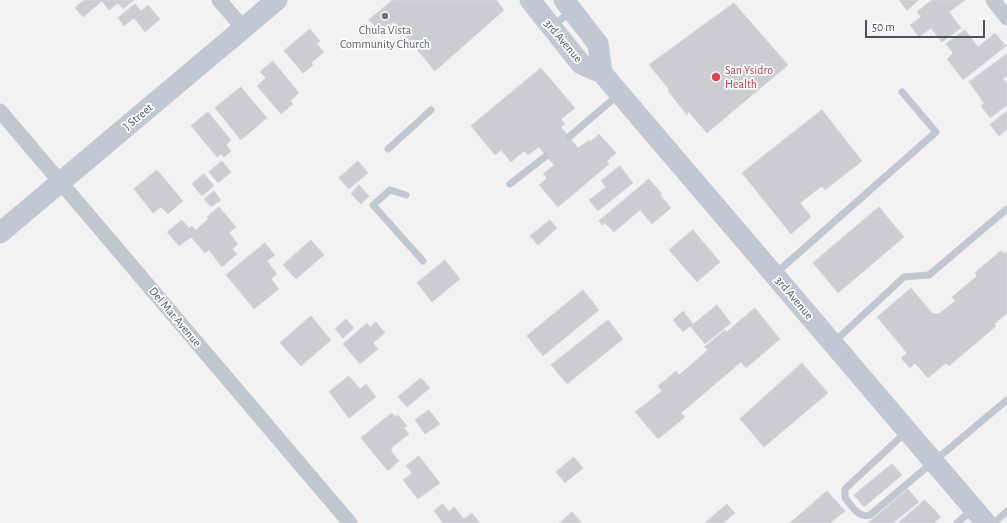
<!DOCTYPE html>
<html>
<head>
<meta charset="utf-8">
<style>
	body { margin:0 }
	#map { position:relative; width:1007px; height:523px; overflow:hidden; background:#f3f1f1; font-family:"Alegreya Sans",sans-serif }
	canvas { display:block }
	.scale { position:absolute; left:865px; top:20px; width:120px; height:18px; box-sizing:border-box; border:2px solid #4a535c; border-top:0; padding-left:5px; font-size:12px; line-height:14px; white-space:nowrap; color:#4a535c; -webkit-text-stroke:3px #fff; paint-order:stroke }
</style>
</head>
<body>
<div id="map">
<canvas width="1007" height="523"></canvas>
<div class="scale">50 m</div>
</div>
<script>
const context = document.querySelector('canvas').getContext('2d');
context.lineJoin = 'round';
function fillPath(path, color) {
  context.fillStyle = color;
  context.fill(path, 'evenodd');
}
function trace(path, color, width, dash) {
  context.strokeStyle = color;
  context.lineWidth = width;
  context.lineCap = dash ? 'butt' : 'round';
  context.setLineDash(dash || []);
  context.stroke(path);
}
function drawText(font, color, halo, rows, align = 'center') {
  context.font = font + ' "Alegreya Sans",sans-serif';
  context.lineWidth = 3.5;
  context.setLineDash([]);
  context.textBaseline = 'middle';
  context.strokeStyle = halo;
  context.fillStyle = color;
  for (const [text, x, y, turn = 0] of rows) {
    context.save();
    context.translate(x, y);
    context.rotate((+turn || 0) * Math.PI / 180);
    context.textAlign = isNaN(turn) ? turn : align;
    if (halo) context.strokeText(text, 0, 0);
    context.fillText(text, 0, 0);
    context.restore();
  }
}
const building = new Path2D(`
	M84,0H134L123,9L118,3L109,10L102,1L83,17L75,8Z
	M393,0H496L504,10L435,71L394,22L381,32L369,20Z
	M899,0H919L907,10Z
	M932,0H965L949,12L961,28L942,42L931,28L919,37L910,25L921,17L917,12Z
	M734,3L788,65L707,133L688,111L687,115L668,91L669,89L649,65Z
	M135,4L141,11L148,5L160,19L145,32L134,18L124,26L118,18Z
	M310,29L320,41L317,44L324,52L311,63L313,65L303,73L284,51Z
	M965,30L978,47L995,33L1006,46L963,80L947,59L953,53L946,44Z
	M1007,54V76L1003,79L1007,84V105L990,118L981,106L984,103L969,82Z
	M273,61L299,93L290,101L293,104L281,114L257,86L266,78L260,72Z
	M541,68L575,108L561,119L565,124L561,127L578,148L589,140L590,142L599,134L616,153L607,161L609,164L558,207L539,185L547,178L543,174L554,165L539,147L528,155L524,151L511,162L501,150L495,155L471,126Z
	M241,87L267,118L241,140L215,108Z
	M822,110L862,161L825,190L822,186L800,203L811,217L791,234L742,173Z
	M1007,111V129L999,136L990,125Z
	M208,112L231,140L226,145L231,151L224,157L221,154L217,157L191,126Z
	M222,161L231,172L218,183L209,172Z
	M358,161L368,173L349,189L339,178Z
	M620,166L633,183L598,211L589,200L606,187L601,181Z
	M157,170L183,201L168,214L161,207L153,213L134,189Z
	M204,174L214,186L202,196L192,184Z
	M649,179L662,194L660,195L671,208L652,224L640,210L614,232L605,223L602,225L599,221Z
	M359,185L369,196L361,204L351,194Z
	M214,191L221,200L211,207L204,199Z
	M219,207L236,227L229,233L238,244L232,249L237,254L222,267L209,250L205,253L191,237L179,246L167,232L182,220L189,228L192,226L196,230L208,219L207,217Z
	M879,207L904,237L838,293L813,263Z
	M550,220L557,228L538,245L530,236Z
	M693,230L720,262L697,282L669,250Z
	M311,240L324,255L296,279L283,265Z
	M265,243L275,255L267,261L277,274L271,279L279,289L254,309L226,275Z
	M1001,251L1004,254L1007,251V313L994,324L996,326L949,366L946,363L928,378L915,363L910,368L901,358L907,353L877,317L911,288L932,313L939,314L955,301L952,297L977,276L975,273Z
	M445,260L460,279L432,302L417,283Z
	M583,290L599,310L543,356L527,336Z
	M717,305L731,323L705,344L690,326L683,332L673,320L683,311L693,324Z
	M755,308L780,339L746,368L741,362L681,413L685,417L658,439L635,412L662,391L658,386L676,371L679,375L708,350L704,347L725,330L726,332Z
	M311,316L331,340L301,366L280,343Z
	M346,319L354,328L343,338L335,329Z
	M608,320L623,339L567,384L551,365Z
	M376,322L385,333L373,343L378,349L360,364L343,344L367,323L370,327Z
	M802,363L828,393L764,447L740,419Z
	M349,376L360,389L366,384L376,397L349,418L329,392Z
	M421,378L430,388L407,407L398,397Z
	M429,410L440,424L425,434L415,420Z
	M392,413L395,417L398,415L407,426L404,428L409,434L391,448L392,449L391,451L399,461L388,471L361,438Z
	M419,456L440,483L418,499L403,480L412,473L406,466Z
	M574,457L583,468L565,483L556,472Z
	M892,464L902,475L864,507L854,495Z
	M908,489L919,502L893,523H868Z
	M827,491L845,511L830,523H790Z
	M925,500L941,517L934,523H898Z
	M443,504L449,512L454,507L464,519L472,513L480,523H443L434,511Z
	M727,504L735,513L723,523H705Z
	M572,512L582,523H560Z`);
fillPath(building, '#cbcdd3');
trace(building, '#d5d7db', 1);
trace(new Path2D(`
	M553,26L571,11
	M569,137L618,95
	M388,149L431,110
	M510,184L546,156
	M406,195L390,190L373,205L423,261
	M776,273L936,132L902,92
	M834,342L904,277L929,275L1007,209
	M906,432L845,489V498C852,506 859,519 870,515L1007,400
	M957,523L972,510
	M994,523L1007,511`), '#c0c7ce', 7);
trace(new Path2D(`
	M219,0L244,29
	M993,0L1007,18
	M0,111L350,523`), '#c0c7ce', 15);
trace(new Path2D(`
	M530,0L581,64L602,73L986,523
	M564,0L598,44L602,73
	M0,233L277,0`), '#c1c8d2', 21);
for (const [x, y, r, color] of [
	[385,16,4,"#6b7280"],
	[716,77,5,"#e0444e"]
]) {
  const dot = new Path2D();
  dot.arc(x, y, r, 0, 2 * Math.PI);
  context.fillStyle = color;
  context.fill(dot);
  trace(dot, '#fff', 1.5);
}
drawText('12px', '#5b616d', '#fff', [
	["Chula Vista",385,30],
	["Community Church",385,44]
]);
drawText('12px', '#4a535c', '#fff', [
	["3rd Avenue",563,41,50],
	["J Street",138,117,-40],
	["3rd Avenue",794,298,50],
	["Del Mar Avenue",175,317,50]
]);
drawText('12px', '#be3a42', '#fff', [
	["San Ysidro",725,70],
	["Health",725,84]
], 'left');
</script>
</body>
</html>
